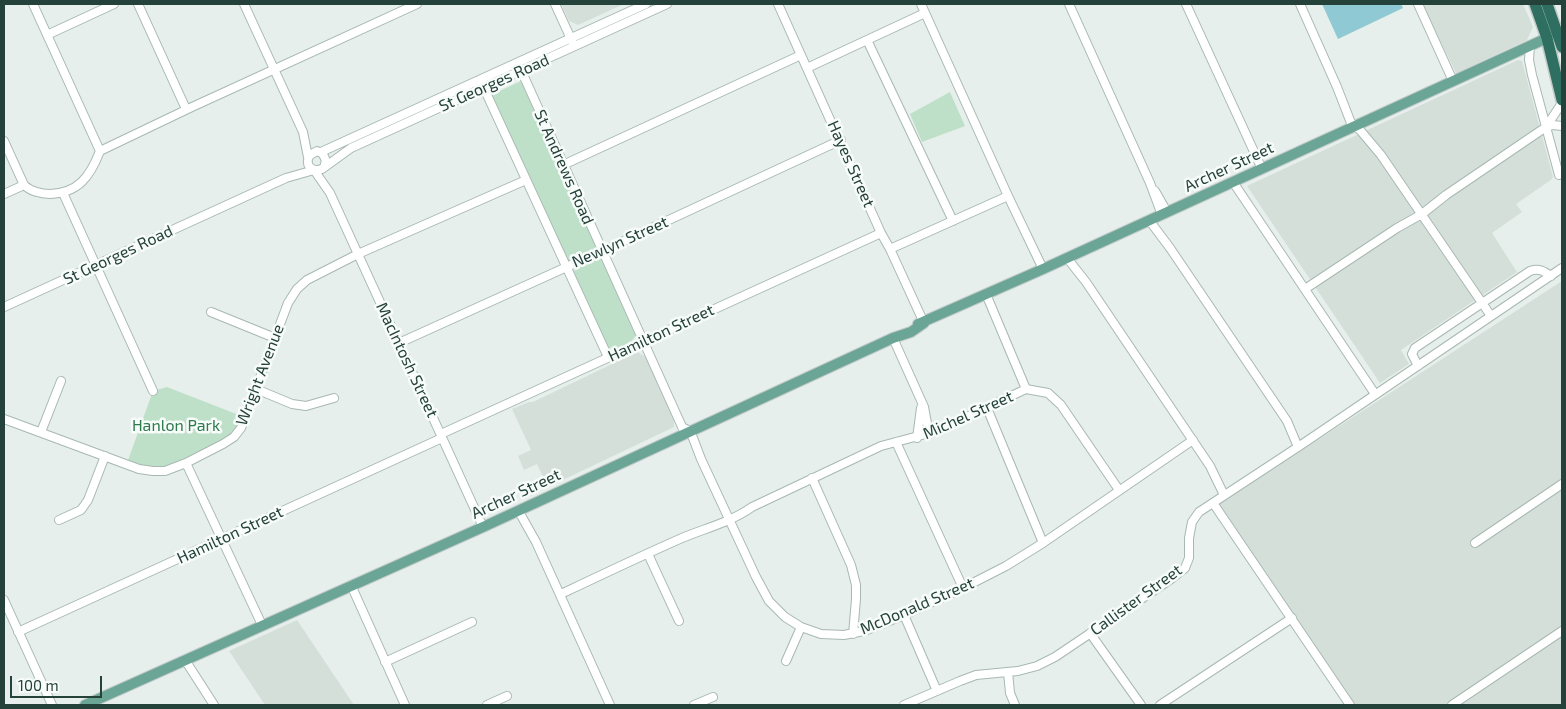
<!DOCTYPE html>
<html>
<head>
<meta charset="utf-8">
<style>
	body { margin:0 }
	#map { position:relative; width:1566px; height:709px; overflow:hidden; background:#e6efeb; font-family:"Exo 2",sans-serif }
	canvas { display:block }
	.frame { position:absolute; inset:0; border:5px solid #24423a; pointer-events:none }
	.scale { position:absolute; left:10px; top:676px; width:92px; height:22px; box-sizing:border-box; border:2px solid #24423a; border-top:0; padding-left:6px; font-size:15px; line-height:18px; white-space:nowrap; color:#24423a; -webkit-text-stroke:4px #f7fbf9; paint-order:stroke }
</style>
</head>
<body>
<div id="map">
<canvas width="1566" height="709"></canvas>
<div class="frame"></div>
<div class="scale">100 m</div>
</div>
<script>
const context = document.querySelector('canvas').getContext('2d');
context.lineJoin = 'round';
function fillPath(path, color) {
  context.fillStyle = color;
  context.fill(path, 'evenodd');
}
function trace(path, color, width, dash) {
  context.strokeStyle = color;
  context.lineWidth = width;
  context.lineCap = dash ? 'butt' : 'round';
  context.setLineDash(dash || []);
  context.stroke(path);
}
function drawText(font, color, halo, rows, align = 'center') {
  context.font = font + ' "Exo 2",sans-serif';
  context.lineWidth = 5;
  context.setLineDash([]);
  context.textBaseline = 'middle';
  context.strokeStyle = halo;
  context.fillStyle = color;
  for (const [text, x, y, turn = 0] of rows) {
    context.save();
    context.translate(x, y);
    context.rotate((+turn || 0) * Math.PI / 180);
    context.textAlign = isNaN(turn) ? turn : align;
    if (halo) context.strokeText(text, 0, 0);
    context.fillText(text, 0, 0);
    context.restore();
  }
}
fillPath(new Path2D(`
	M561,4H624L578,25L569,21Z
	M1422,4H1523L1533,27L1527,40L1456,73Z
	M1518,60L1522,61L1553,177L1551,180L1516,204L1522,212L1492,233L1517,272L1401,350L1409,364L1380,383L1247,186Z
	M1562,281V705H1355L1218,505Z
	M637,352L646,357L674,420V427L548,487L537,464L524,470L518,456L531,450L512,409L529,402H533Z
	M297,620L354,705H265L229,651Z`), '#d4dfda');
fillPath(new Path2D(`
	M521,81L595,242V248L592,251L571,261L566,260L491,95Z
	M950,92L965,126L922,142L910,114Z
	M596,258L602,259L604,261L636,333C636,340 622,350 614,350C611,350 608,348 606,346L573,273L576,268Z
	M167,387L244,417L230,437L161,469L127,463L153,391Z`), '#bfe0c8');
fillPath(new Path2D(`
	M1322,4H1401L1403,8L1338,39Z`), '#8ec9d4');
const minor = new Path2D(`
	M138,4L186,109
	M244,4L303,132L308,157
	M555,4L572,41
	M778,4L881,233L890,249L924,323
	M921,4L1008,196L1043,269
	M1069,4L1150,183L1162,215
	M1186,4L1262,169
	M1300,4L1337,87L1351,123L1360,130L1381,155L1491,316
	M1418,4L1453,81
	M47,35L114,4
	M867,40L953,221
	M1530,46L1529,60L1532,75L1559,175
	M807,68L925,13
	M521,70L683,429
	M482,84L608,357
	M1546,127L1562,103
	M4,141L24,185
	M100,151L192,107L417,4
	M321,152L646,4
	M563,165L801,55
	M324,167L326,161L323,154L317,151L310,155C304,164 311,173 322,169L351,148L667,4
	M314,170L330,193L483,527
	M1233,182L1375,394
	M1155,191L1167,212
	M63,193L153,391
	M4,194L24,185C30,191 41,194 50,194C78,193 90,177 100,151L33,4
	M1149,220L1170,248L1287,421L1298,447
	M890,249L1008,196
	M1067,258L1086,282L1210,466L1224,495
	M1305,289L1397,228L1422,214L1446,195L1546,127L1553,125L1562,126
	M986,294L1026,389
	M4,307L286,178L314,170
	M211,312L275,338
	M893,338L924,407L929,434
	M399,343L602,251L841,140
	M1418,366L1412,354L1415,348L1530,271C1539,268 1544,271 1551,276
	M256,389L292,404L306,406L334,398
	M987,408L1043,543
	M4,419L139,469L153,471H165L186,463L223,444L234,437L241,428L288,303L297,289L307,280L358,254L526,180
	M682,427L690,431L693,438L701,459L756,577L769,601L785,617L801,627L821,634L844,635L864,631L904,615L963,588L1006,566L1043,543L1193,440
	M41,432L61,381
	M441,434L881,233
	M917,438L921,408
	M896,442L963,588
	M186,463L262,625
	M812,478L851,565L856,585V599L853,634
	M1213,503L1350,705
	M518,510L536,542L610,705
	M59,520L81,510L88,500L105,456
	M1475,543L1562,484
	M648,554L679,621
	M351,585L405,705
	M561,594C601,575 641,556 682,538C706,528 731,522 752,507L881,446L937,431L1026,389L1048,393L1061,405L1119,490
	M4,600L52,705
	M904,615L937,691
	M18,632L442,438
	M1090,633L1141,705
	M185,660L214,705
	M786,661L801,627
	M385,662L472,622
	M1008,672L1010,693L1015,705
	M487,705L507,696
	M694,705L713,697
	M904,705L960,681L976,675L1018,671L1037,666L1055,657L1171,579L1185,568L1189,558V538L1192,522L1199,512L1304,443L1562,268
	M1160,705L1292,618
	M1452,705L1562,631`);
const major = new Path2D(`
	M918,324L1043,269L1547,38
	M85,705L483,527L893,338L911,332L924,323`);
const highway = new Path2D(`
	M1535,4L1547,38L1562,100
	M1547,4L1562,47`);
trace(minor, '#a8b8b2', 10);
trace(major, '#c2cac8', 12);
trace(highway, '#c2cac8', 14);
trace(minor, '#fff', 8);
trace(major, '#6aa596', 10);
trace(highway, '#2f6f62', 11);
drawText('16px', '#24423a', '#f7fbf9', [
	["St Georges Road",494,83,-24],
	["Hayes Street",851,164,66],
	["St Andrews Road",564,167,66],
	["Archer Street",1229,167,-25],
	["Newlyn Street",620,242,-24],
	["St Georges Road",118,255,-25],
	["Hamilton Street",661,333,-25],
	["MacIntosh Street",407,360,65],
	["Wright Avenue",260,375,-69],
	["Michel Street",968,415,-24],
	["Archer Street",516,494,-25],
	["Hamilton Street",230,535,-25],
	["Callister Street",1136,600,-36],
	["McDonald Street",917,606,-23]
]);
drawText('16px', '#2d7a4b', '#f7fbf9', [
	["Hanlon Park",176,426]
]);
</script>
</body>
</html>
